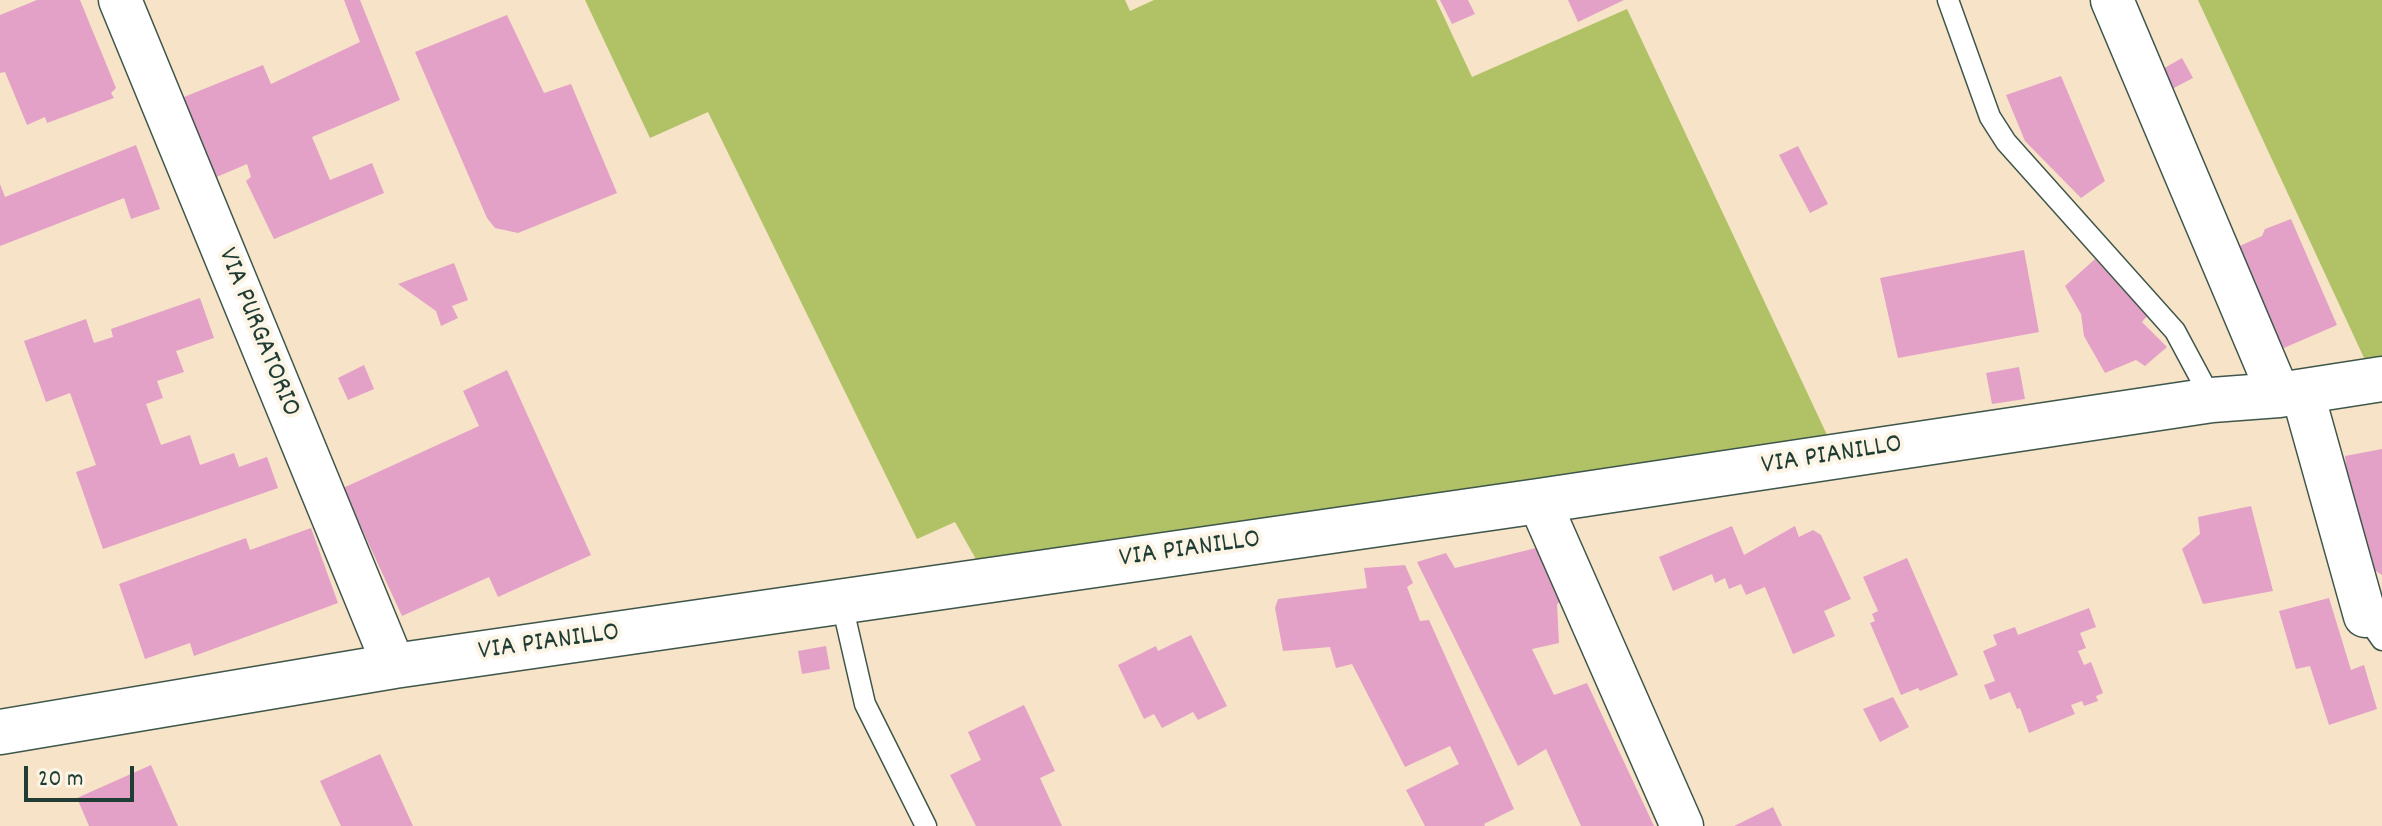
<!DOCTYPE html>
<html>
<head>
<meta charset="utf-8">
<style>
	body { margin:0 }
	#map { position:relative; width:2382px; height:826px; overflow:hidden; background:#f6e3c8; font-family:Dekko,sans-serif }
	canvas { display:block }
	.scale { position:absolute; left:24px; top:766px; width:110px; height:36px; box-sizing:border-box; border:4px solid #1f3d34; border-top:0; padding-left:10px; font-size:24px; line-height:28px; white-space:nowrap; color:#1f3d34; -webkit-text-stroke:6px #fcf5e5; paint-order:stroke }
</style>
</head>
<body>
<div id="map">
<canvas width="2382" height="826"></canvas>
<div class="scale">20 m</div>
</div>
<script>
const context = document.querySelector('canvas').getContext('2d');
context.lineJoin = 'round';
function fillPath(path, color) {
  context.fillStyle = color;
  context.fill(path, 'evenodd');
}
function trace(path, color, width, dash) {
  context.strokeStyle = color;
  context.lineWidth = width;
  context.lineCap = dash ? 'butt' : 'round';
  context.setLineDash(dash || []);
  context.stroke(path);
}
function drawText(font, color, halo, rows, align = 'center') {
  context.font = font + ' Dekko,sans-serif';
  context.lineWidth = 8;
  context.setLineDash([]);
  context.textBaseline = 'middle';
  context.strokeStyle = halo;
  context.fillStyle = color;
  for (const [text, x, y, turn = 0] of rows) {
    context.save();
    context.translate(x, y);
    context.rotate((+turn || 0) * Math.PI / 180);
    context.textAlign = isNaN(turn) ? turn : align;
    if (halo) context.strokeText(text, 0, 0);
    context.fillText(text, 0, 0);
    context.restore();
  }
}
fillPath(new Path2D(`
	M585,0H1125L1130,11L1154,0H1436L1472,77L1627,9L1828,437L977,561L955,522L917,539L708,112L650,138Z
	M2198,0H2382V358L2365,360Z`), '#b0c265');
fillPath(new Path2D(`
	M37,0H80L116,88L111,93L114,98L47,123L45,117L27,125L5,72L0,73V15Z
	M344,0H360L400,100L312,137L330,180L372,163L384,193L274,239L246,181L251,177L247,164L212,179L184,97L263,65L271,84L360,42Z
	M1440,0H1468L1475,14L1452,24Z
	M1568,0H1624L1578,22Z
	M507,15L544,93L571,84L617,193L518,233L495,228L487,218L415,52Z
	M2182,58L2193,78L2170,90L2161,70Z
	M2061,76L2105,181L2081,198L2025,141L2006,95Z
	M136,145L160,209L131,219L124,198L0,246V184L5,197Z
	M1798,146L1828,204L1810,213L1779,155Z
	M2291,219L2337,325L2277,351L2233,249L2262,236L2265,229Z
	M2024,250L2039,332L1898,358L1880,278Z
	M2095,259L2147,316L2142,322L2167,347L2145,366L2136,360L2105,373L2084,336L2081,314L2065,286Z
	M454,263L468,300L452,306L458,318L441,326L436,311L398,284Z
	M200,298L214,338L176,351L184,372L157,381L163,398L146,404L161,445L190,435L200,465L234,453L239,467L267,457L278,488L103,549L76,472L96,465L70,393L46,402L24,341L86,319L94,343L113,337L111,329Z
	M364,365L374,389L348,400L338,378Z
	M2019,367L2025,399L1992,404L1986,373Z
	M507,370L591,555L498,597L489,577L402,616L343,488L479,426L463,391Z
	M2382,449V575L2356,558L2345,456Z
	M2251,506L2273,591L2203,604L2182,549L2200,534L2198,517Z
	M1732,526L1744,555L1795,526L1799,537L1813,530L1821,535L1851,599L1824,611L1835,636L1793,654L1765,587L1746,595L1741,584L1729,589L1725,578L1715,583L1712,574L1673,591L1659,557Z
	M311,528L338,603L194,656L190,643L145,659L119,584L246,538L250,550Z
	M1540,547L1564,599L1557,604L1559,643L1532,649L1554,695L1587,683L1654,826H1581L1546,749L1518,766L1417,562L1446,553L1455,568Z
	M1907,558L1958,675L1920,691L1918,688L1901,695L1870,623L1875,621L1872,614L1878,611L1863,577Z
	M1405,565L1413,583L1407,587L1420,621L1429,620L1514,809L1484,824L1485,826H1425L1406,790L1459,764L1450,746L1405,767L1352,664L1336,668L1330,647L1283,651L1275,608L1278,599L1367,588L1364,568Z
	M2329,598L2351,670L2364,665L2377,709L2329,725L2310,666L2296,669L2279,611Z
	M2089,608L2096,627L2080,633L2086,648L2078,651L2084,665L2091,662L2103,693L2096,696L2098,701L2084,706L2082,701L2071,705L2075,714L2029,733L2020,708L2017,709L2010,692L1990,700L1984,685L1995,681L1983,651L1997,645L1993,635L2015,627L2018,635Z
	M1191,635L1227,706L1198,720L1193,712L1162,728L1154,714L1144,719L1118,665L1156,646L1158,651Z
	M826,646L830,669L802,674L798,651Z
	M1893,697L1909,727L1880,742L1863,709Z
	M1024,705L1055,771L1040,778L1062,826H976L950,775L981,760L968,732Z
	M380,754L413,826H341L320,781Z
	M151,765L178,826H89L77,798Z
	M1773,807L1782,826H1734Z`), '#e4a1c8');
const lane = new Path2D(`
	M1948,0L1990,117L2006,142L2175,331L2212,400
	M841,600L865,704L926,826
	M2365,616L2382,640`);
const street = new Path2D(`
	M120,0L394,666
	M2112,0L2279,395
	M2302,391L2365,616
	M1539,501L1682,826`);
const secondary = new Path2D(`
	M0,732L394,666L1539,501L2212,400L2279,395L2382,379`);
trace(lane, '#3f564a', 23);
trace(street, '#3f564a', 45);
trace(secondary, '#3f564a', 47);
trace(lane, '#fff', 20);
trace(street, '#fff', 42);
trace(secondary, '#fff', 44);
drawText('28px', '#1f3d34', '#fcf5e5', [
	["VIA PURGATORIO",257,333,68],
	["VIA PIANILLO",1832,457,-9],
	["VIA PIANILLO",1190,551,-8],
	["VIA PIANILLO",549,644,-8]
]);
</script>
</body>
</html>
